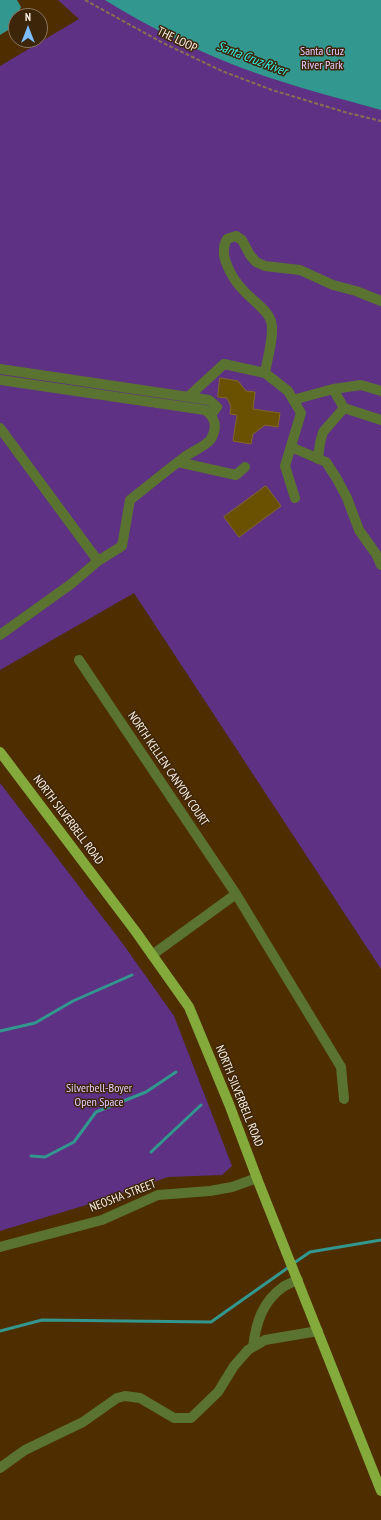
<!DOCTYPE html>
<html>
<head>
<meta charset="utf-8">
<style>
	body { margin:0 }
	#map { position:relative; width:381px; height:1520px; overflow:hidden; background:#4e2d01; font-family:"PT Sans Narrow",sans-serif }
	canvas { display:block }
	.north { position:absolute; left:8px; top:8px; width:40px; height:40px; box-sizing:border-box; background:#3d2509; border:1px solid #897661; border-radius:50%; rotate:0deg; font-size:11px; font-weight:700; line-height:16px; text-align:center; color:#fbf0e6 }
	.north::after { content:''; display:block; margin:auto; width:14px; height:18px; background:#7cbef9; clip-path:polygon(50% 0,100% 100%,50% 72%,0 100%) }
</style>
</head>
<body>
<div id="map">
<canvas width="381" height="1520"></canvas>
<div class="north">N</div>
</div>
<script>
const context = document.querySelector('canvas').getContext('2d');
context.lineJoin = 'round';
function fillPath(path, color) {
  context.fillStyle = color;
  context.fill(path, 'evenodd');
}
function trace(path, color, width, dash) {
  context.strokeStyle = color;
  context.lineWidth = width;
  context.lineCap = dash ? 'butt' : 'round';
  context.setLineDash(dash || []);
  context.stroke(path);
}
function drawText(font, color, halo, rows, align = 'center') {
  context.font = font + ' "PT Sans Narrow",sans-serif';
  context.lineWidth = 3;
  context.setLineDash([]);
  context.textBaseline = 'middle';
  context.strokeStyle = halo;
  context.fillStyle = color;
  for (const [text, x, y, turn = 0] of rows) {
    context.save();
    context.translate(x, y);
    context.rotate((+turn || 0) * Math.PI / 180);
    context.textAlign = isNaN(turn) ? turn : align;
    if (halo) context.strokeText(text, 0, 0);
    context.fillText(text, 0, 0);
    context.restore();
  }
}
fillPath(new Path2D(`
	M58,0H381V969L134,593L0,670V66L79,19Z
	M0,783L123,944L174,1016L232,1166L222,1175L168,1177L96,1202L0,1231Z`), '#5e3184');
fillPath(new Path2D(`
	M0,0H17L21,7L17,16H16L13,27L0,35Z
	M105,0H381V110C338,98 295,87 253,72C202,54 150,28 105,0Z`), '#32978e');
trace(new Path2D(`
	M0,1031L35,1023L73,1001L132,975
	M151,1152L201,1105
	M31,1156L45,1157L74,1142L96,1112L146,1092L176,1072
	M294,1263L310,1252L381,1240
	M0,1331L42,1320L211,1322L289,1267`), '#32978e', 3);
const building = new Path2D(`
	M220,378L238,381L246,391L255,392L253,409L280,413L278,427L265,425L253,434L251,444L233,441L237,415L230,414L231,406L227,398L218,397Z
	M266,486L281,506L239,537L224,517Z`);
fillPath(building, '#6a5001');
trace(building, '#836825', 1);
trace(new Path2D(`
	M85,0L163,43L222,71L272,90L348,113L381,121`), '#896f4f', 2, [4, 2]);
trace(new Path2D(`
	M0,369L209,400L217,407L211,415
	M265,373C267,359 275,335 271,321C267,309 252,300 244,291C237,284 231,275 227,265C223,256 222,248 227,239L236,236L242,240L250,255L256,262L265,266L300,270L333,285L356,291L381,301
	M0,380L205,410C215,417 218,427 211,439C207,445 192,452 186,456C167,470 148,486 130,500L122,546L98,561L71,584L0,635
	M333,389L344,408L381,420
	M188,397L224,364L265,373L288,391L301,413L285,466L295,498
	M293,400L333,389L361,385L381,391
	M0,428L98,561
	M291,447L326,462L337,479L347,498L359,530L376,554L381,565
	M318,459L320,443L323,432L344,408
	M178,462L236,475L245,467
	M79,660L236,894L341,1067L344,1099
	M152,955L236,894
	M0,1247L102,1220L158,1195L210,1191L232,1187L257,1178
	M253,1347C256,1323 262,1302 283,1287C287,1284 293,1282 298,1280
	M0,1468L25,1450L83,1422L117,1398L125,1396L140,1398L174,1418H191L218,1392L234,1366L248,1350L265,1340L318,1331`), '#5a7331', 10);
trace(new Path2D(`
	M0,752L136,932L189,1007L229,1104L258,1181L381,1491`), '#83aa3b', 10);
drawText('12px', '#fbf0e6', '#3d2509', [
	["THE LOOP",177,40,26],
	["NORTH KELLEN CANYON COURT",168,769,56],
	["NORTH SILVERBELL ROAD",68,820,53],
	["NORTH SILVERBELL ROAD",239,1096,68],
	["NEOSHA STREET",123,1196,-21]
]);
drawText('12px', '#e2cafd', '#3d2509', [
	["Santa Cruz",322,52],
	["River Park",322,66],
	["Silverbell-Boyer",99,1089],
	["Open Space",99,1103]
]);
drawText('italic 13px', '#30f6e7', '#3d2509', [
	["Santa Cruz River",252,59,21]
]);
</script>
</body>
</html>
